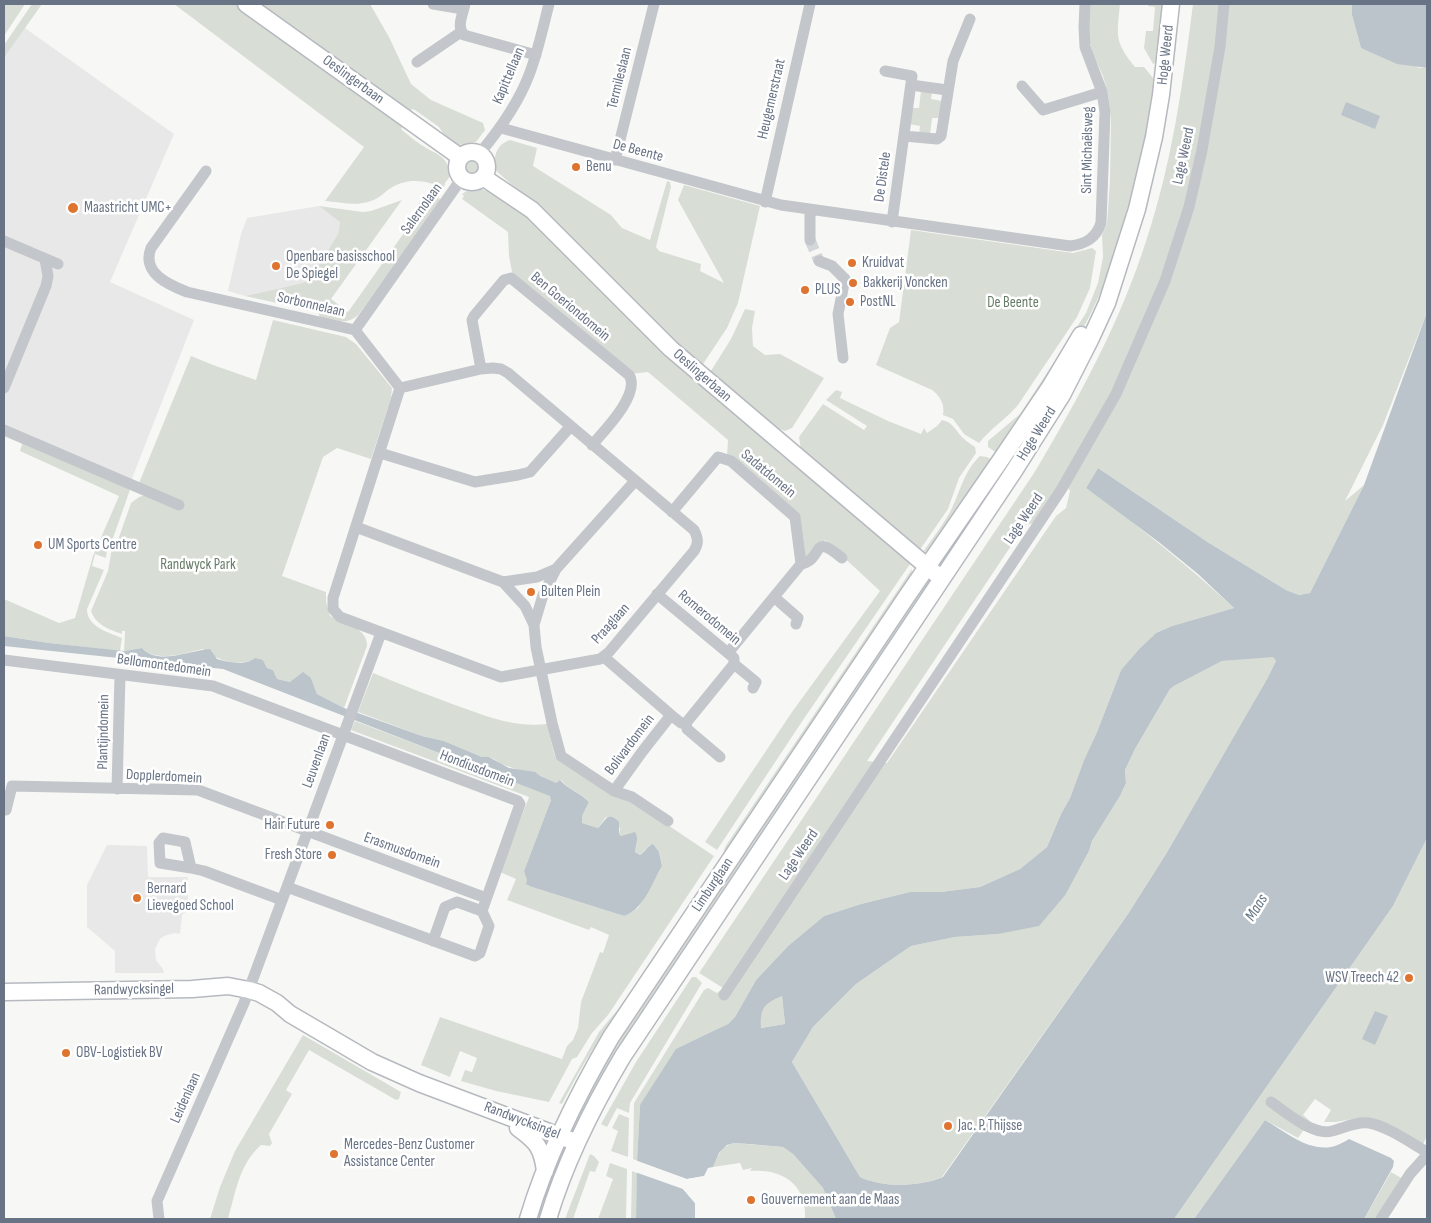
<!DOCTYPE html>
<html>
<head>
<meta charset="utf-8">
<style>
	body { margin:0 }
	#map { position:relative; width:1431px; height:1223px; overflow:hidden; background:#f7f8f5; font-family:"Sofia Sans Condensed",sans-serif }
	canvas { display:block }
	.frame { position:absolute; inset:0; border:5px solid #687385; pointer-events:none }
</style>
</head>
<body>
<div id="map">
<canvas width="1431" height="1223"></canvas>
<div class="frame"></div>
</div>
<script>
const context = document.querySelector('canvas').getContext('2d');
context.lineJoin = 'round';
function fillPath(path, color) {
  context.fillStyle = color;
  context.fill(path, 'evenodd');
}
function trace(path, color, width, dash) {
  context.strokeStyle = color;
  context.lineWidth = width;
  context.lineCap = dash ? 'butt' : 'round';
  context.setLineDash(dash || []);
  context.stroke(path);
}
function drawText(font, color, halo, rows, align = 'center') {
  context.font = font + ' "Sofia Sans Condensed",sans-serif';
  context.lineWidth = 5;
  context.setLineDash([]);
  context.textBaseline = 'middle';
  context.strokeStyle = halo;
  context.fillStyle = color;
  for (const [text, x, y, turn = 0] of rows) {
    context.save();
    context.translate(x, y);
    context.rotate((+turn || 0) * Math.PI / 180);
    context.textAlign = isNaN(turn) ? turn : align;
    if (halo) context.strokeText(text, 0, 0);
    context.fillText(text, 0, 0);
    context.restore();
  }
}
fillPath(new Path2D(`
	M25,28L174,134L110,282L194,320L131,481L4,426V58Z
	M319,206L340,221L338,234L309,281L294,285L245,296L228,291L241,234L247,218Z
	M107,845L147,846L148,877H188V910L182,915L180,934L175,933L164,936L160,939L155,949L156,960L163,969L164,973H115V951L87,927V885Z`), '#e8e8e8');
fillPath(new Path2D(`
	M4,4H25L4,36Z
	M32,4H42L4,58V45Z
	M174,4H237L242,7L392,115L402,127L401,129C407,134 414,140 420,144C437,156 445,152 451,175L445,183L444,188C424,180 407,177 388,190C382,195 376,200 368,202C355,206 338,202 325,201L364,147Z
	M257,4H370L389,37L411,84L431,100L483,123L485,130L476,142L459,145L453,142L445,136L439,127L415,110L412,109L411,111L397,106Z
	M1089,4H1120C1117,36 1114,41 1135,67H1144L1153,78L1157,87L1135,196C1122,211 1128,219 1123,235C1116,262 1103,288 1091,313C1067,362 1030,410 1000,455L988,447V441L1020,414L1086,313L1098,283L1103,257L1102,235L1107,224L1110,180L1111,117L1108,94L1103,76L1092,52L1088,32Z
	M1148,4H1166L1160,61L1153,64L1144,48L1146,31H1153L1155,7L1148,6Z
	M1193,4H1352V15L1361,48L1420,68H1427V312L1383,425L1345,501L1364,485L1310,593L1299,595L1286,590L1209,543L1098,468L1086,488C1138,525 1187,565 1234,608L1172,626L1156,633L1139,649L1121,670L1097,732L1084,760L1070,798L1061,814L1047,847L1020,869L980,887L941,892H910L861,904L824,916L788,946L756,980L735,1017L728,1024L707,1035L640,1105L637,1161L633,1159L634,1103L704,990L708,988L717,993L723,988L699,973L1034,473C1079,398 1121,321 1147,238C1172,162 1183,83 1193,4ZM1068,488L1070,491L1066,508L1056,516L887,763L867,761L1025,525L1035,523Z
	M921,90L932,92L931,99L942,101L940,118H932L930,135L919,134L920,126L909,124L911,108H919Z
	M510,140L537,148L533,166L611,215L622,228L650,240L667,181L670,182L671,187L656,247L659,251L701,264L700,271L724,283L678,200L684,185L760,206L738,303L727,328L701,367L533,203L495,170C494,157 495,145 510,140Z
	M463 167a9 9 0 1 1 18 0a9 9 0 1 1-18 0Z
	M482,189L493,194L495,192L509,199L685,368L780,454L906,557L910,564L803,720L717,850L705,842L792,712L880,591L825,540L810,556H804L801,530L727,456L728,440L648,372L630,374L513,277L509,256L508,232L462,199L464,196L462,194L467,191Z
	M426,193C432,191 439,196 441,202L359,314C348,326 334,320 320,318L318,312L245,296L294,285L309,281L338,234L340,222L319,206L363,212L371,211L402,200L331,299L348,312L418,213L414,210Z
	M911,230L1073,253L1092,248L1096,251L1090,288L1077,317L1018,405C1006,419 990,429 979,443L964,434L953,419L943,415C945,404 940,396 932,390L876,365L890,328L899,322Z
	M745,309L755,311L752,328L753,346L765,355L780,354L824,378L792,428L785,431L777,428L758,411L736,398L709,374L731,339Z
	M273,320L346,337L356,344L392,388L391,398L371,459L337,448L323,457L282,576L326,592V602L330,616C344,623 368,628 367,646L344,708L317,694L311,678L290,682L277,679L273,670L267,668L263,660C235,663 226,666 203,649C185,653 156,663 142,648L124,651L125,631H122V634C108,629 96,625 91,611L108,571L112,548L118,540L131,503L139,497L146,495L139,483L191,356L213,365L256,380Z
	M836,390L842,392L840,398L888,421L921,434L924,428L927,433L937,426L942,420C952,422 955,429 961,436C965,440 970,444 975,447L976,453L959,478L948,509L919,551L801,450L799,437L823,404L864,430L867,426L826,400Z
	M23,441L131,487L113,538L111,542L107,543L105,547L107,550L106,558L95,554L92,566L104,570L87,609C87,627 108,632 122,638L120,651L49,643L4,636V599L59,623L75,618L93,556L119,496L20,451Z
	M980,456L987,457L996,462L932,550L923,552C932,539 942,526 950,512C960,493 963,472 980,456Z
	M1001,466L1010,472L946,562L936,564Z
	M912,569L911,579L616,1019C593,1044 578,1074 562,1104L559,1103L599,1032L619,1008L723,854L725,847Z
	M929,578V583L585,1115L576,1111L606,1054Z
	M1273,656L1276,661L1267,679L1166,854L1128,914L942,1177C918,1187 884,1188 860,1177L792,1062L813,1027L856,984L911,946L955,937L998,934L1066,894L1089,851L1092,841L1120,796L1126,783L1125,770L1135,749L1170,689L1174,686L1222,661Z
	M373,673C400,684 428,695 455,705C486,716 514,728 547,724L555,757L616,797L632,801L714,856L608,1015L592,1033L577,1057L572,1059L549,1102L496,1091L461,1081L465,1070L472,1072L477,1058L460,1051L450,1077L421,1065L440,1017L562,1059L567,1046L573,1040L578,1028L581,1002L600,952L603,953L609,935L591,927L589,930L507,900L516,879L500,872L529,797L351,730L355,721L534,789L516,769L501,764L494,759L489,757H482L444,741L422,736L358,712ZM561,780C569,790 582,793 589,802L582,816V823L598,828L606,817L620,828L619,834L622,837L632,833L637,842L635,852L640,855L650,845L659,852L662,865L661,868L638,908L624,916L532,887L524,871L551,800L550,782L556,783Z
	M1427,838V1136L1422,1146L1358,1118L1336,1122H1324L1331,1110L1315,1099L1303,1115L1310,1121L1298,1138L1265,1120L1194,1219H1174L1393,906Z
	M692,977H696L702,983L630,1103L629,1113L617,1108L607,1127L601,1124L636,1062Z
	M782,996L785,1024L760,1028C760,1008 764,1004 782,996Z
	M303,1035L401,1092L399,1099L396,1100L309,1050L286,1090L292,1094L269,1134L272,1143L270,1146L261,1145C239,1165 236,1191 228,1219H210L220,1187L235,1151Z
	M619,1114L629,1118L628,1157L611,1151L618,1131L612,1128Z
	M734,1143L783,1147L793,1154L823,1188L836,1219H805C807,1185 783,1168 750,1171L752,1168L743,1170L740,1163L713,1167C718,1156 721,1146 734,1143Z
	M590,1154L594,1156L599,1162L595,1172L590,1171L573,1219H565Z
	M610,1163L627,1169L626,1219H598L613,1179L606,1176Z
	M632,1171L637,1173L636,1219H631Z
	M1391,1172L1403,1179L1379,1219H1364Z`), '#d8ded6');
fillPath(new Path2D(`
	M1352,4H1427V68L1397,64L1361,48L1352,15Z
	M1346,102L1380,116L1375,129L1341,115Z
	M1427,312V838L1393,906L1174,1219H836L823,1188L793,1154L783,1147L749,1144L734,1143L727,1145L719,1153L713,1167L708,1168L704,1176L687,1179L683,1189L695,1203V1219H636L637,1161L640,1105L676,1049L728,1024L735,1017L756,980L788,946L824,916L861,904L910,892H941L980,887L1020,869L1047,847L1061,814L1070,798L1084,760L1097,732L1121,670L1139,649L1156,633L1172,626L1234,608L1198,574L1160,543L1086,488L1098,468L1209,543L1286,590L1299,595L1310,593L1364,485ZM1273,657L1276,661L1267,679L1166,854L1128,914L943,1177C918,1187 884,1188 860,1177L792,1062L813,1027L856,984L911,946L955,937L998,934L1039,926L1066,894L1089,851L1092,841L1120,796L1126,783L1125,770L1135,749L1170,689L1174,686L1222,661ZM782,996L785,1024L761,1028C760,1008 764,1004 782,996Z
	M4,636L49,643L124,651L142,648C158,666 190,650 210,649L217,659C227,662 246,666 255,658L263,660L267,668L273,670L277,679L290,682L303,672L311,678L317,694L344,708L422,736L444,741L482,757H489L509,768L535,772L540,776L556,783L560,780C569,790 581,793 589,802L582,816V823L598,828C605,821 608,810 619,822V834L621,836L635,832C639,838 636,845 635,852L640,855C645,852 647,846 653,844L659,852L662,866C652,883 644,909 624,916L532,887L526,884L527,880L524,871L551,800L550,796L223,669L4,646Z
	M1375,1011L1388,1016L1375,1045L1362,1039Z
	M1265,1120C1284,1131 1307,1151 1331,1147C1337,1146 1344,1142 1349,1139L1391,1158L1394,1161L1393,1167L1364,1219H1194Z`), '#bbc4ca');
fillPath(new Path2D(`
	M635,1160L687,1179L705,1176L704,1179L689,1182L686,1189L696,1201L695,1203L683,1189L635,1172Z`), '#f7f8f5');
trace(new Path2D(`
	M810,240L819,261`), '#d3d7d9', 11, [11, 5.5]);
const secondary = new Path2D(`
	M246,4L460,157
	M457 167a15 15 0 1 1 30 0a15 15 0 1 1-30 0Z
	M483,177L532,210L671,349L936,574
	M4,992L192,989L228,986L249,990L259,993L277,1003L290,1014L372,1062L419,1083L570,1140
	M518,1128C536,1141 542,1147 545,1171
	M528,1219C547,1155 577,1095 611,1037L907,596L1000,461L1050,387L1081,335
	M548,1219C565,1162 592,1108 623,1056L1014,471L1062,395L1091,338L1107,303L1137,209L1154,137L1161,95L1171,4`);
trace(secondary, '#b6b9bf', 19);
trace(new Path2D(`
	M433,4L463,9
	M465,4C463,14 456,27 464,35L536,55
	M417,62L461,32
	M885,71L912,76L892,222
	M911,85L947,90
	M1022,86L1043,110L1102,92
	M501,128L781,205L1070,246C1086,244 1096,238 1101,223L1105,112L1102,92L1085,47L1084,27L1085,4
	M904,136L937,139L941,136L953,61L970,19
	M480,153C500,129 518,104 529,75C538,52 543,27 549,4
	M615,160L654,4
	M206,171L151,248C141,273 169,285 187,292L355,330L400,388
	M765,202L810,4
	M810,210V240
	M4,241L58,264
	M819,261L832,266L845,279L838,314L843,358
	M355,330L462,178
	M493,368L501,369L508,373L694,530C698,538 699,543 694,551L609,652L600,659L501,677L340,617L333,609V598L400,388L481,369Z
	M481,369L472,320L474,316L504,280L511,278L629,375C641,394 604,431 592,445
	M4,388L46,286L48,276L45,259
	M4,430L179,505
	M380,453L475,482L518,475L530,472L570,427
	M672,512L718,457L731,461L795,517L801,564L728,653
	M356,527L503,582L537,577L556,569
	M801,564C825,559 810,531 842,558
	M503,582L525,606L534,625L536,647L552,723L561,756L614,791L642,752L671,715
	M774,597L798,618L796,624
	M534,625L543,595L556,569L635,481
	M604,657L671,715L681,723H686L734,664V658L657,594
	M4,660L213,686L518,801L520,804L482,911
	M734,664L756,682L753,688
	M686,723L687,729L720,757
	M117,789L120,675
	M614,791L632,797L668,821
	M6,810L12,786L198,790L486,898
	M191,868L160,863L159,843L163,838L185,842L191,868L204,871L282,900
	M287,887L475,956L480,953L489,926L482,911L457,902L445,907L433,941
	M724,995L1061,490L1116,394L1165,281L1189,207L1202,150L1220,47L1224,4
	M1271,1102C1287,1113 1313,1136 1332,1131C1344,1128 1357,1121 1369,1123C1387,1126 1411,1143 1427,1152
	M159,1219L157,1201L244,1003L381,633
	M1381,1219L1410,1174L1427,1155`), '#c3c6ca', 11);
trace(secondary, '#fff', 16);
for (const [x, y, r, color] of [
	[576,167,5,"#de742f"],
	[73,208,6,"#de742f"],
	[852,263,5,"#de742f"],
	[276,266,5,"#de742f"],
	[853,283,5,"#de742f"],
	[805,290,5,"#de742f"],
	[850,302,5,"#de742f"],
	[38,545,5,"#de742f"],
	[531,592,5,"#de742f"],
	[330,825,5,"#de742f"],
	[332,855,5,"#de742f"],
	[137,898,5,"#de742f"],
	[1409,978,5,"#de742f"],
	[66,1053,5,"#de742f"],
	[948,1126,5,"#de742f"],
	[334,1154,5,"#de742f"],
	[751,1200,5,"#de742f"]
]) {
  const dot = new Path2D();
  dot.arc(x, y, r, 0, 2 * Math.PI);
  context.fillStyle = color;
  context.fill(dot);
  trace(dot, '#fff', 2);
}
drawText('15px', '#687385', '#fff', [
	["Hoge Weerd",1166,55,-84],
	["Kapittellaan",509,76,-67],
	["Termileslaan",620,78,-76],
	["Oeslingerbaan",353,80,36],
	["Heugemerstraat",772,99,-77],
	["Sint Michaëlsweg",1088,150,-89],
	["De Beente",638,151,15],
	["Lage Weerd",1184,156,-78],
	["De Distele",883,177,-82],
	["Salernolaan",422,209,-54],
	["Sorbonnelaan",311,305,13],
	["Ben Goeriondomein",570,307,40],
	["Oeslingerbaan",702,376,41],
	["Hoge Weerd",1037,434,-58],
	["Sadatdomein",768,474,40],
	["Lage Weerd",1024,519,-56],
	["Romerodomein",709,618,40],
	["Praaglaan",611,624,-48],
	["Bellomontedomein",164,666,8],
	["Plantijndomein",104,732,-89],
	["Bolivardomein",630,745,-53],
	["Leuvenlaan",317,761,-70],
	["Hondiusdomein",477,769,21],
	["Dopplerdomein",164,777,3],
	["Erasmusdomein",402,851,20],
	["Lage Weerd",799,855,-56],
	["Limburglaan",713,885,-56],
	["Randwycksingel",134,990,-1],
	["Leidenlaan",186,1098,-66],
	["Randwycksingel",522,1121,21]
]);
drawText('15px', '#687385', '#fff', [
	["Benu",586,167],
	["Maastricht UMC+",84,208],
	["Openbare basisschool",286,257],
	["De Spiegel",286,274],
	["Kruidvat",862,263],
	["Bakkerij Voncken",863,283],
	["PLUS",815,290],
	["PostNL",860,302],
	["UM Sports Centre",48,545],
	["Bulten Plein",541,592],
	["Hair Future",320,825,"right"],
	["Fresh Store",322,855,"right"],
	["Bernard",147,889],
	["Lievegoed School",147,906],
	["WSV Treech 42",1399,978,"right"],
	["OBV-Logistiek BV",76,1053],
	["Jac. P. Thijsse",958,1126],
	["Mercedes-Benz Customer",344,1145],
	["Assistance Center",344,1162],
	["Gouvernement aan de Maas",761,1200]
], 'left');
drawText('15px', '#677c66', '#fff', [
	["De Beente",1013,303],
	["Randwyck Park",198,565]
]);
drawText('italic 16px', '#637481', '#fff', [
	["Maas",1257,908,-58]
]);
</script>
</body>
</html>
